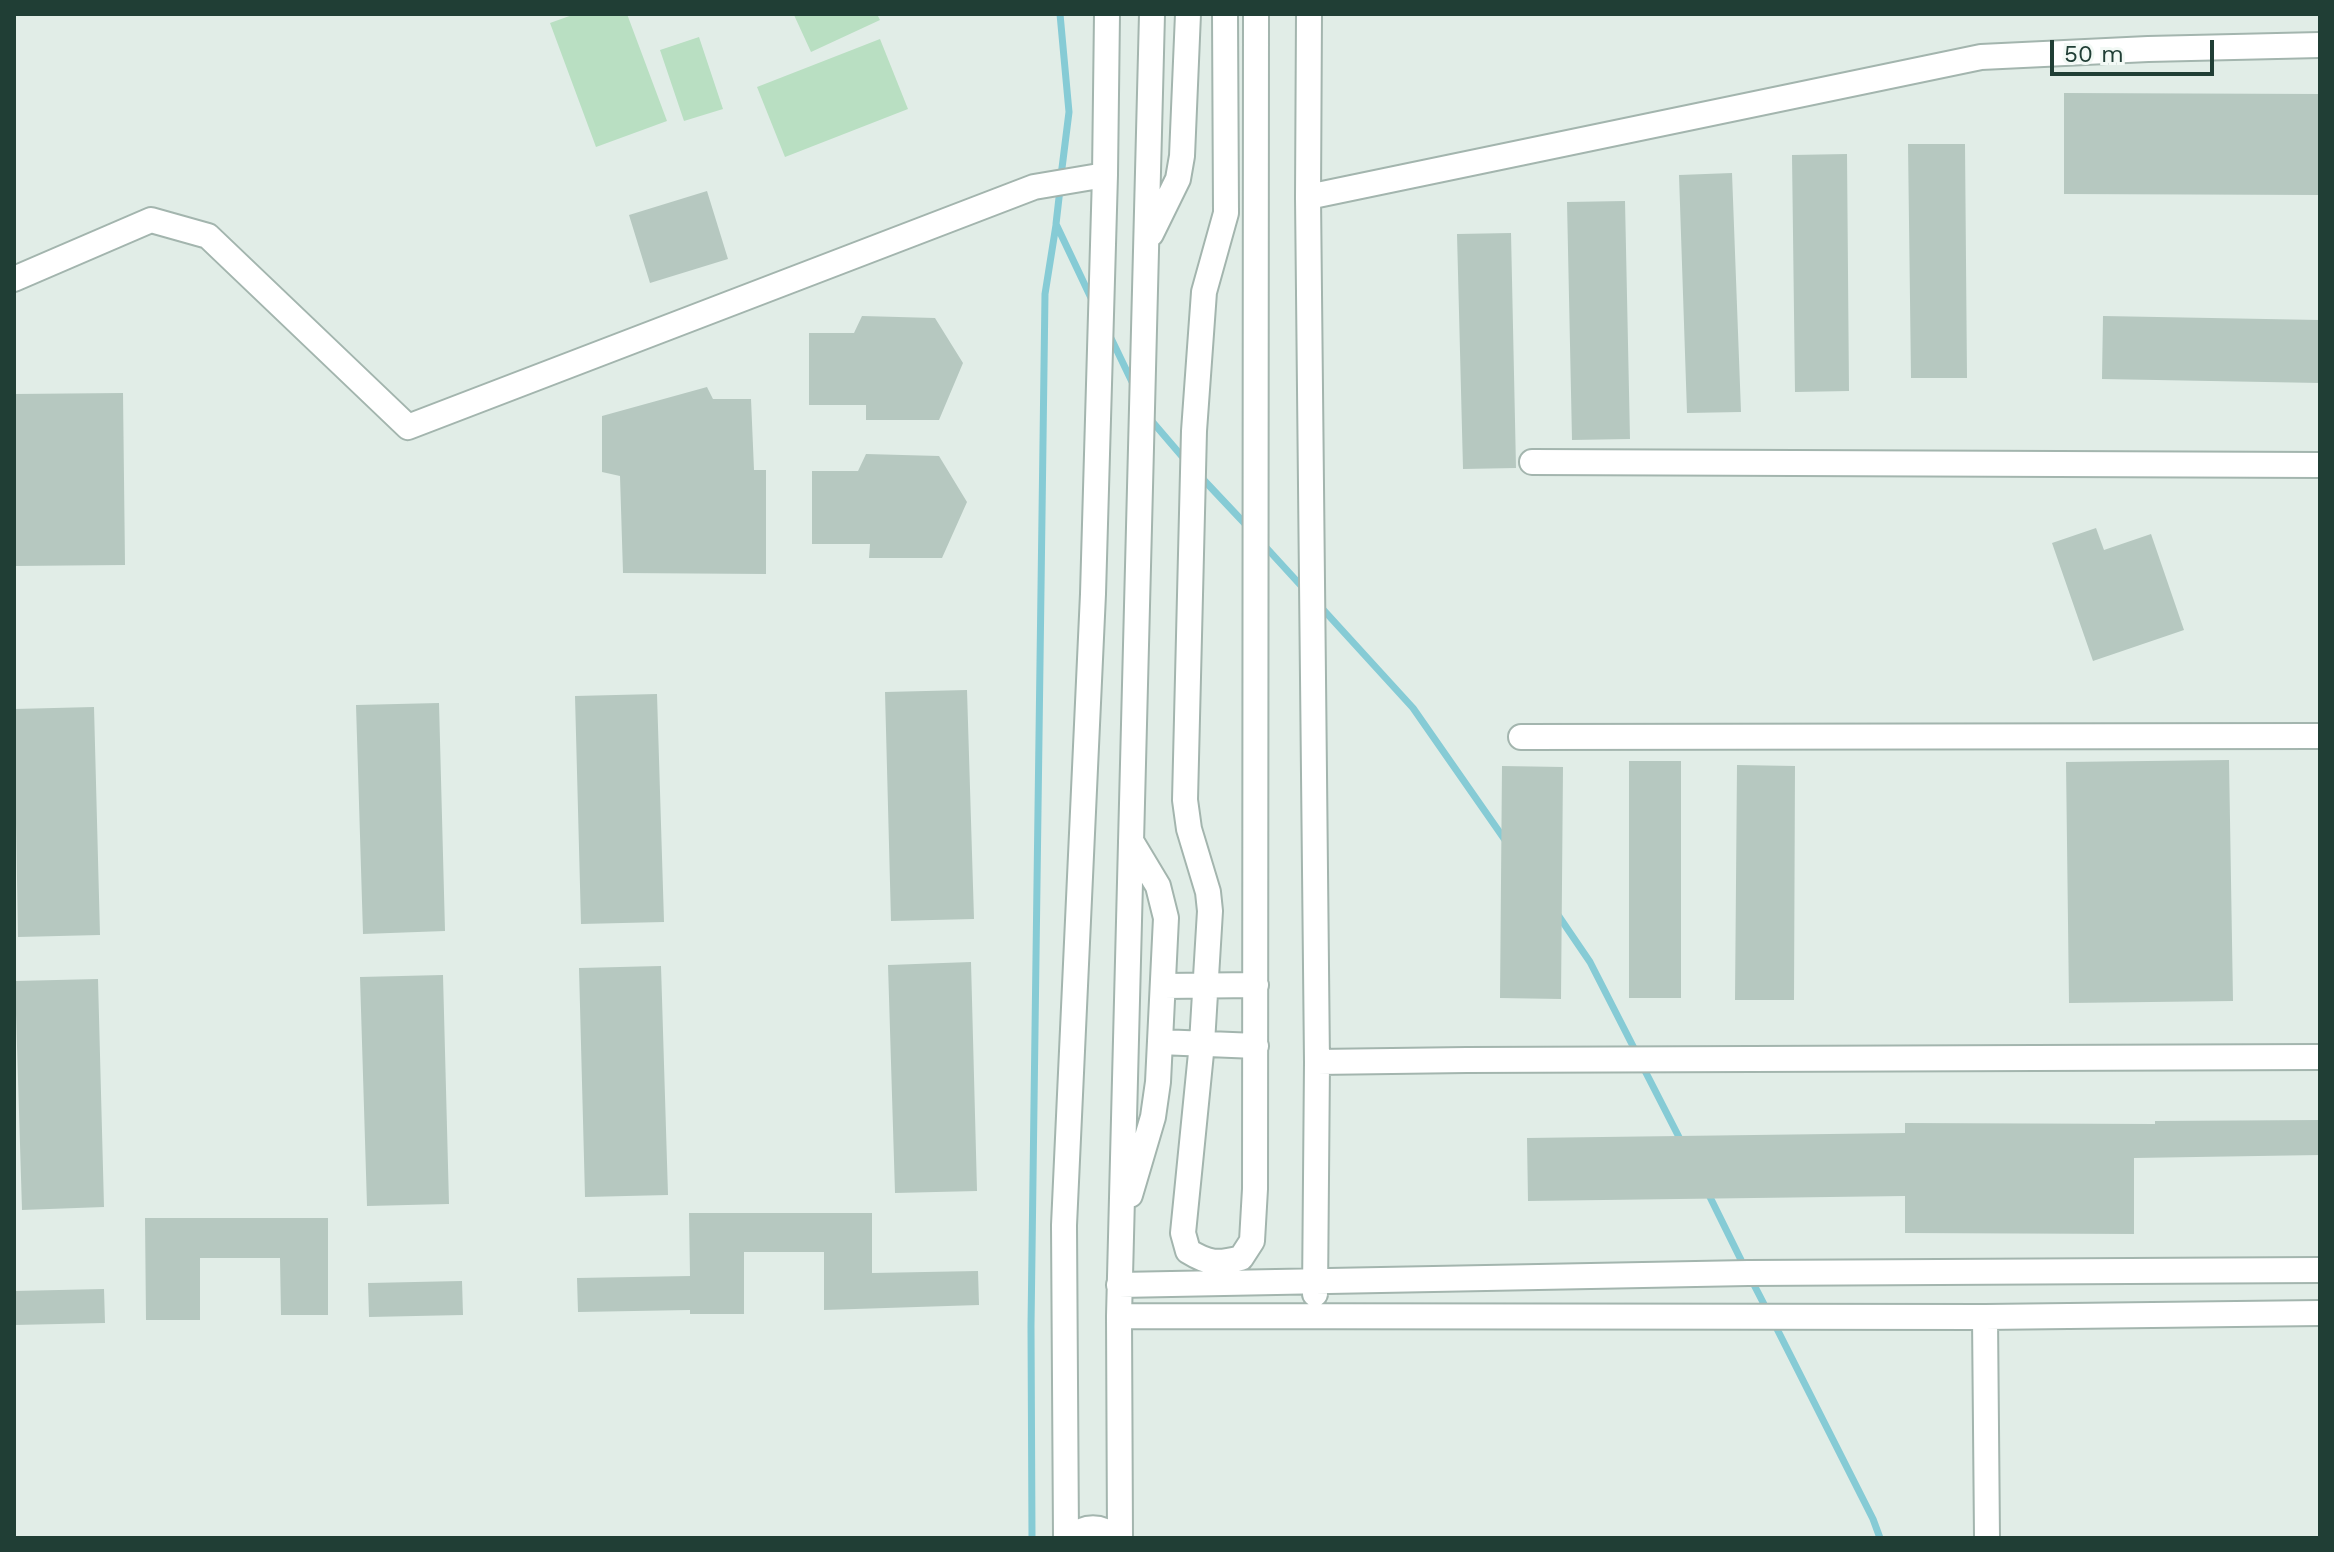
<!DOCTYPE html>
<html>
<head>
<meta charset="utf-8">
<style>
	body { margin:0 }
	#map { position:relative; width:2334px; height:1552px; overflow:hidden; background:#e1ede7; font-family:"Work Sans",sans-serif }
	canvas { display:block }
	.frame { position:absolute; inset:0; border:16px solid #203e35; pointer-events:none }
	.scale { position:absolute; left:2050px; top:40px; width:164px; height:36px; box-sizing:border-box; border:4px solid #203e35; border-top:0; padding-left:10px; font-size:24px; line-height:28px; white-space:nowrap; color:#203e35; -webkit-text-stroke:6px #f2f9f5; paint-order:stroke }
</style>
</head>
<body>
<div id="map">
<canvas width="2334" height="1552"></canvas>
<div class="frame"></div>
<div class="scale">50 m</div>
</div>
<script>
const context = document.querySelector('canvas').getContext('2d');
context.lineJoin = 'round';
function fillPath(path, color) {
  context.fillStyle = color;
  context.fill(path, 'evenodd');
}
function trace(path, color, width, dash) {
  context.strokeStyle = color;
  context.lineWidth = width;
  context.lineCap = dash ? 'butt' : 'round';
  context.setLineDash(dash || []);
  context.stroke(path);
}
fillPath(new Path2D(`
	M575,14H627L667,121L596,147L550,23Z
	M796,14H877L880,20L811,52L794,15Z
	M699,37L723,109L684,121L660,50Z
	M880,39L908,109L785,157L757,87Z`), '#b9dfc2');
trace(new Path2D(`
	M1060,14L1069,112L1061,176
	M1060,189L1056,224L1092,300
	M1108,332L1134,386
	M1150,419L1186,461
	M1200,476L1249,528
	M1262,543L1305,590
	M1319,605L1413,708L1505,840
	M1558,915L1590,962L1637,1054
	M1642,1065L1682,1143
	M1708,1193L1745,1268
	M1751,1279L1767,1310
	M1773,1321L1873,1519L1880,1538
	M1032,1538L1031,1326L1045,294L1056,225`), '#86cbd5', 7);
fillPath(new Path2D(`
	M2064,93L2320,94V195L2064,194Z
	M1908,144H1965L1967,378H1911Z
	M1847,154L1849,391L1795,392L1792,155Z
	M1732,173L1741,412L1687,413L1679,175Z
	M707,191L728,259L650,283L629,215Z
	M1625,201L1630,439L1572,440L1567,202Z
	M1511,233L1516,468L1463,469L1457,234Z
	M862,316L935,318L963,363L939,420H866V405H809V333H854Z
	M2103,316L2320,320V383L2102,379Z
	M707,387L713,399H751L754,470H766V574L623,573L620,476L602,472V416Z
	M123,393L125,565L14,566V394Z
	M866,454L939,456L967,502L942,558H869L870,544H812V471H858Z
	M2096,528L2104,550L2151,534L2184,630L2093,661L2052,543Z
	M967,690L974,919L891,921L885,692Z
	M657,694L664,922L581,924L575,696Z
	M439,703L445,931L363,934L356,705Z
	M94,707L100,935L18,937L14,709Z
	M2229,760L2233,1001L2069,1003L2066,762Z
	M1629,761H1681V998H1629Z
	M1737,765L1795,766L1794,1000H1735Z
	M1502,766L1563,767L1561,999L1500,998Z
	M971,962L977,1191L895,1193L888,965Z
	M661,966L668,1195L585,1197L579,968Z
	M443,975L449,1204L367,1206L360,977Z
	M98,979L104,1207L22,1210L15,981Z
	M2320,1120V1155L2134,1158V1234L1905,1233V1196L1528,1201L1527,1138L1905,1133V1123L2155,1124V1121Z
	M689,1213H872V1273L978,1271L979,1305L824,1310V1252H744V1314H690V1310L578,1312L577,1278L690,1276Z
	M145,1218H328V1315H281L280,1258H200V1320H146Z
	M462,1281L463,1315L369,1317L368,1283Z
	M104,1289L105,1323L14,1325V1291Z`), '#b6c8c0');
const minor = new Path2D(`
	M1225,14L1226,213L1204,292L1194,431L1185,800L1189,829L1208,892L1210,911L1202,1043L1183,1233L1188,1251C1209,1264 1218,1264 1241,1258L1252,1241L1255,1189L1256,14
	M1309,14L1308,197L1317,1062L1467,1060L2320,1057
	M1308,197L1981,57L2148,49L2320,45
	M1151,234L1178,179L1182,156L1188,14
	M14,279L151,220L208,236L408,427L1034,187L1105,175
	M1532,462L2320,465
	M1521,737L2320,736
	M1164,986L1256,985
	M1160,1042L1256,1046
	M1130,1195L1153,1117L1158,1082L1166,918L1158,886L1131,841
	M1119,1285L1748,1273L2320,1270
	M1315,1294L1317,1062
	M1119,1316L1985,1317L2320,1313
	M1985,1317L1987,1538
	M1066,1538L1064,1225L1093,594L1105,175L1107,14
	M1071,1538C1085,1525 1101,1525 1115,1538
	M1120,1538L1119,1316L1152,14`);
trace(minor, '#a3b5ae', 28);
trace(minor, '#fff', 24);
</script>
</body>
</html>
